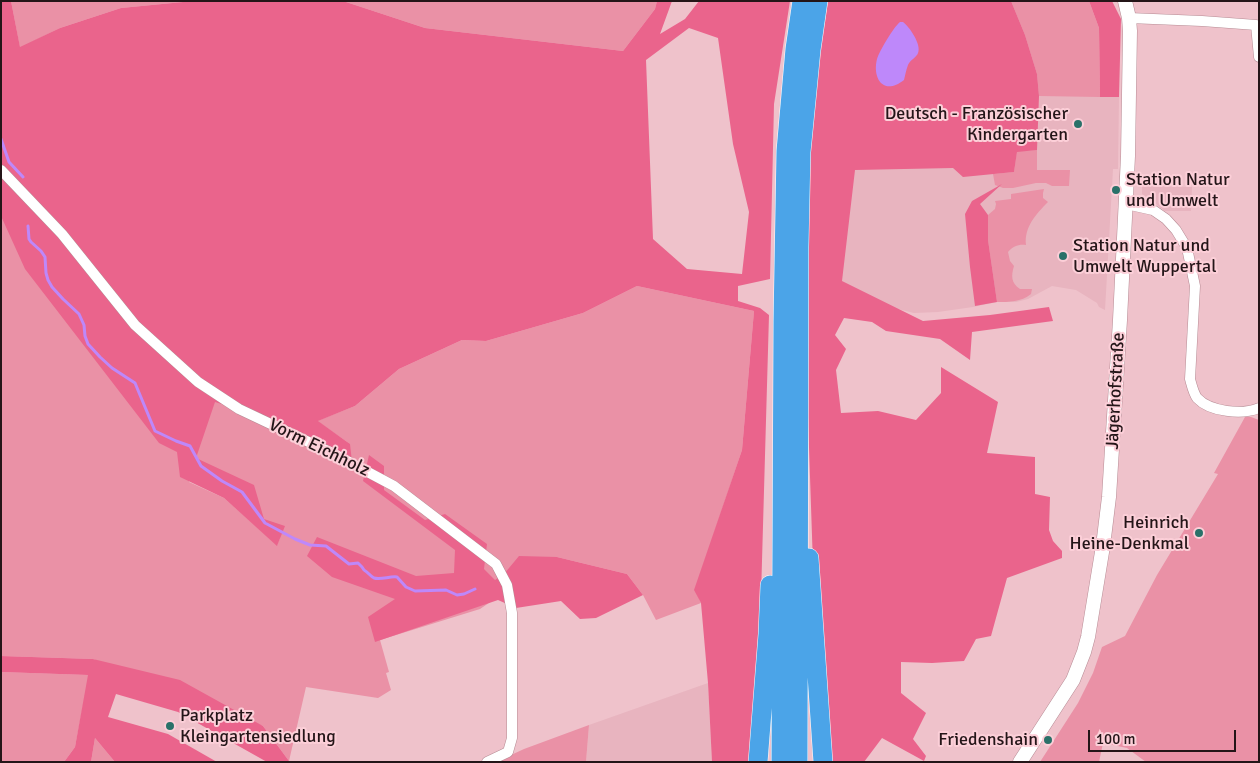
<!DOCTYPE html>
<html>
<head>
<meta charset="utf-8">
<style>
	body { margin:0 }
	#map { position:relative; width:1260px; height:763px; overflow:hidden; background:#efc2cb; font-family:Signika,sans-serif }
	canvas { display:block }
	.frame { position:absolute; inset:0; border:2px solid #241518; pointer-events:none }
	.scale { position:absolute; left:1088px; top:730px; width:148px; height:22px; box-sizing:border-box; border:2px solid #241518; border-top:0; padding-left:6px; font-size:15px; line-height:18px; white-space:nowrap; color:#241518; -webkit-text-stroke:4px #fccfd8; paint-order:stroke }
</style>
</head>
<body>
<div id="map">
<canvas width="1260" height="763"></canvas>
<div class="frame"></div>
<div class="scale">100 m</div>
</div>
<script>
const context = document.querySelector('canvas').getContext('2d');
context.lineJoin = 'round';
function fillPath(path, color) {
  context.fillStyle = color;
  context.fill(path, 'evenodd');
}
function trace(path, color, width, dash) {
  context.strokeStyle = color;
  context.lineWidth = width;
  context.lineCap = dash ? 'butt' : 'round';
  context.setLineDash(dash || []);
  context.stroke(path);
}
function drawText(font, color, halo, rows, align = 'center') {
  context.font = font + ' Signika,sans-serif';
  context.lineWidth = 4;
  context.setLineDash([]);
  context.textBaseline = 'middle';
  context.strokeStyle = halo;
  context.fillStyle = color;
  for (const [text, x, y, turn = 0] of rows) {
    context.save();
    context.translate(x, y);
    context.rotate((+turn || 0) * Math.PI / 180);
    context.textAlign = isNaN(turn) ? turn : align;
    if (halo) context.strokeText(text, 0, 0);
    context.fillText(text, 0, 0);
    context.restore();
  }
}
fillPath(new Path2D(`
	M838,1H1079L1096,96L1119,97L1118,169H1113L1105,310L1099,307L1097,303L1076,290L1052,286L1028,299L1016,302H997L973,307L938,312L914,313L821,290Z
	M1142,186L1192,187L1191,211H1165L1142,194Z
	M708,683L712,762H586L589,725Z`), '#e8b4bf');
fillPath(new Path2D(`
	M1,1L29,93L109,303L350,444L317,421L355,406L399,369L462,340L486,341L583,313L637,286L754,311L742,450L695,590L701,603L656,620L643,595L627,574L557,557L480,609L380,640L389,672L386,673L391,690L378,698L306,687L289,761L263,726L93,659L1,656ZM193,470L280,538L277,545L224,498L189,482Z
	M11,1H193L121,8L60,28L20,48Z
	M343,1H657L655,9L623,51L425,28Z
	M1011,1H1089L1099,28L1100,97L1039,96L1037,74L1025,35Z
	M1037,150V170H1070L1069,186H1052L1046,183H1036L1013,188H1003L995,185L993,174L1014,172L1017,151Z
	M1044,189L1043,193V198L1048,202C1036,214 1024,227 1026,245C1019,244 1013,246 1008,252L1010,261L1014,266C1011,276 1011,283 1020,289H1032L1031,294C1021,302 1009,302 997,302L988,240V215L995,209L996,204L995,201L1011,199V194Z
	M1245,417H1251L1259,420V762H1146L1127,748L1103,743L1099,762H1040L1078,703L1093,673L1102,647L1125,636L1157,575L1218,474L1214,473Z
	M1,672L89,675L75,747L64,762H1Z
	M589,725L586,762H496L524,749Z
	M95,738L115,762H91Z`), '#ea91a6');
fillPath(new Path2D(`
	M1,1H11L20,47L60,28L121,8L193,1H343L425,28L623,51L655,9L657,1H672L660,34L685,19L699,1H790L774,104L770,279L738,286V301L760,308L769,315L760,631L750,762H712L708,683L701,603L694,590L742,450L754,311L637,286L583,313L486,341L462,340L399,369L355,406L318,421L350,444L352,462L261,416L215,402L196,458L254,485L264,519L285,526L277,546L224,498L180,477L177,452L159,443L25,269L1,216ZM689,28L718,38L733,144L749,212L742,274L687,269L653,239L646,60Z
	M828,1H1011L1025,35L1037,74L1039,96L1037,150L1017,152L1014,172L963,177L953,168L855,170L842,281L923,321L990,315L1049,307L1053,321L972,332L970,360L940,339L886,331L872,322L844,318L835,335L846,349L836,370L841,413L878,411L916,420L941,393V367L998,402L987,453L1035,457V494L1050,497L1049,530L1053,541L1062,551V558L1007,578L991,636L976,639L964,661L932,663L901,662V693L926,713L913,739L926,756L924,761L882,738L864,762H831L813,565L804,300L806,182L820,50Z
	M1089,1H1112L1121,19L1119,97H1100L1099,28Z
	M1002,184L980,204L988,215V240L997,302L975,306L970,267L965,214L972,201Z
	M369,455L384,466V490L425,520L445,514L487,544L484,569L495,580L504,574L519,556L557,557L627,574L643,595L596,618L580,619L561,601L516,608L498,600L375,642L368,617L395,599L332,577L307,556L317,537L416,576L454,573L455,550L363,481Z
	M1,656L93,659L180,680L263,726L289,761L288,762H267L178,712L116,694L108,717L168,734L217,762H115L95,738L91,762H64L75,747L88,675L1,672Z`), '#ea648c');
fillPath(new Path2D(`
	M900,22H903C909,26 922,45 918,53C917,57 910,60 908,65C906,70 905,76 904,80C884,96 872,79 877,59C880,50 893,28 900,22Z`), '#be88fa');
trace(new Path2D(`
	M1,139L9,162L23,177
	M28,226L29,239L31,242L41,251L45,257L46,273L48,280L52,287L63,299L79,314L84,325L85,336L88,344L100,357L112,368L135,383L155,431L176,441L190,446L201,466L222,481L242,492L265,523L295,539L310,545L326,546L349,564L358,563L362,567L364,570C368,572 370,576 374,578C381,580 390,576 397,577L406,587L415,591L446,590L457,595L464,594L475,589`), '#be88fa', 3);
const street = new Path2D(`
	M1129,18L1202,21L1256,25L1259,26
	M1256,25L1259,57
	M1,170L62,234L135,325L198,382L239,409L334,454L394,486L496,564L507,585L512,613V738L508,752L487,762
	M1126,204L1153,210L1166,219L1176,230L1187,248L1195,286L1190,379C1192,386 1193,392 1197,398C1210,412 1242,415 1259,408`);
const secondary = new Path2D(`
	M1020,762L1073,680L1084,652L1088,637L1103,546L1109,497L1120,320L1128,156L1130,31L1129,18L1125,1`);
const highway = new Path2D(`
	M809,558L823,762
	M758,762L768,634L770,585
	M781,762L783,321L786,151L795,49L802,1
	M798,762L799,247L801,152L811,50L818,1`);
trace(street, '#b68b94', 11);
trace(secondary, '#b68b94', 15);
trace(highway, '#fff', 20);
trace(street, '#fff', 10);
trace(secondary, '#fff', 14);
trace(highway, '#4ba4e8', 19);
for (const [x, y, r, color] of [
	[1078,124,5,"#2a7169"],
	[1116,190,5,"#2a7169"],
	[1063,256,5,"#2a7169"],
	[1199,533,5,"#2a7169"],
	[170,726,5,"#2a7169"],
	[1048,740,5,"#2a7169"]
]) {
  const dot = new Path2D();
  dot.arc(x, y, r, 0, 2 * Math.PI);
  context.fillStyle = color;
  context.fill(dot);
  trace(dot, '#fccfd8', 2);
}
drawText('18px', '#241518', '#fccfd8', [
	["Deutsch - Französischer",1068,114],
	["Kindergarten",1068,135],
	["Station Natur",1126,180,"left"],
	["und Umwelt",1126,201,"left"],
	["Station Natur und",1073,246,"left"],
	["Umwelt Wuppertal",1073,267,"left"],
	["Heinrich",1189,523],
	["Heine-Denkmal",1189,544],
	["Parkplatz",180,716,"left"],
	["Kleingartensiedlung",180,737,"left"],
	["Friedenshain",1038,740]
], 'right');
drawText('18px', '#241518', '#fccfd8', [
	["Jägerhofstraße",1116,391,-87],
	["Vorm Eichholz",319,448,26]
]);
</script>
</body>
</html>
